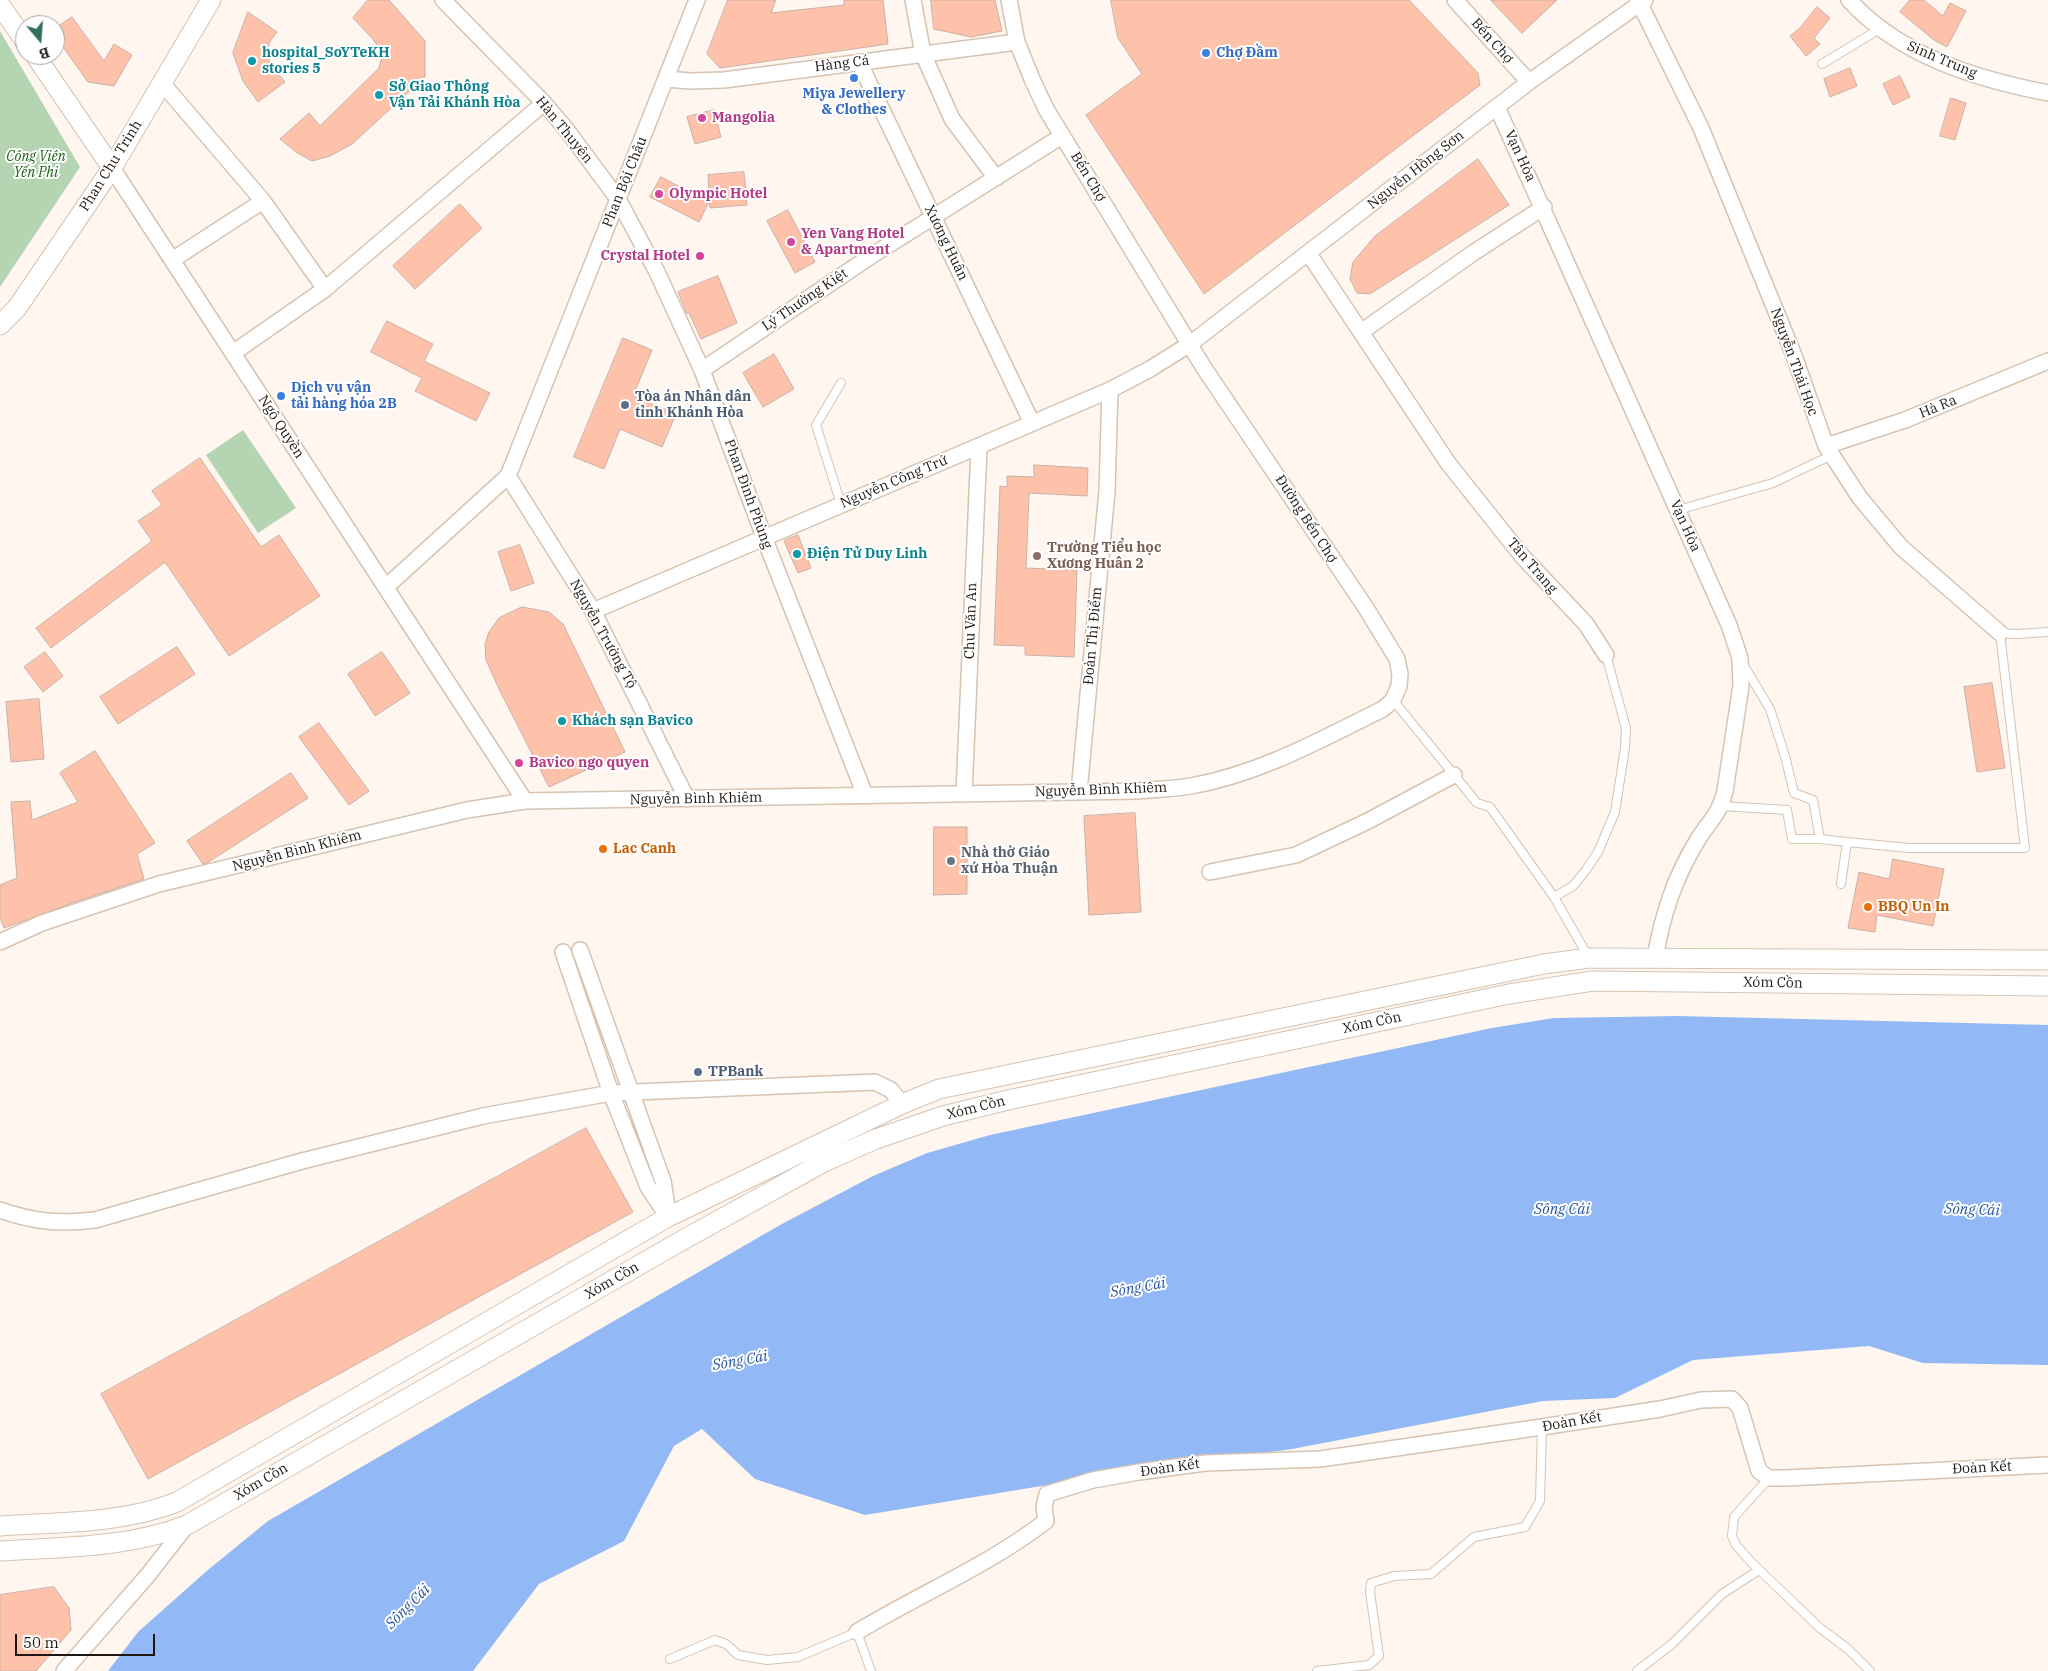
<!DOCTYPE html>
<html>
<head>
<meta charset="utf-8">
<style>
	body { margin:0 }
	#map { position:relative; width:2048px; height:1671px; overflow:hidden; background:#fef6ef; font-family:"IBM Plex Serif",serif }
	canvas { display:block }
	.north { position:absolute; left:15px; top:15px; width:50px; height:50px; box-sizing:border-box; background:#fff; border:1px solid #a5a3a0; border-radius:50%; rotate:162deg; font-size:14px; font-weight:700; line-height:20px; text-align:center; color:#1f1812 }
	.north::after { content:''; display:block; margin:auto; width:18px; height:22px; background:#326e5a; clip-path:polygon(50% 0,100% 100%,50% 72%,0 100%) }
	.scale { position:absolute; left:15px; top:1634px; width:140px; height:22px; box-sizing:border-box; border:2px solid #1f1812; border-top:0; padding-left:6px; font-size:15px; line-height:18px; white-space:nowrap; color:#1f1812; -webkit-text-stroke:4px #fff; paint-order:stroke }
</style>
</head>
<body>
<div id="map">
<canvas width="2048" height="1671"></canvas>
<div class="north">B</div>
<div class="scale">50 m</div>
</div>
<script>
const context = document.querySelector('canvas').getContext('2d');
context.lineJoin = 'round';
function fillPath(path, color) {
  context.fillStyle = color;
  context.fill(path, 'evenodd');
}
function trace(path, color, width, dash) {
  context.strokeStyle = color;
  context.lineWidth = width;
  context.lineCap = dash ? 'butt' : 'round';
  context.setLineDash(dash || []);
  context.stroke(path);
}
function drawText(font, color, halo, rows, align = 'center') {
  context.font = font + ' "IBM Plex Serif",serif';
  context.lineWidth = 4;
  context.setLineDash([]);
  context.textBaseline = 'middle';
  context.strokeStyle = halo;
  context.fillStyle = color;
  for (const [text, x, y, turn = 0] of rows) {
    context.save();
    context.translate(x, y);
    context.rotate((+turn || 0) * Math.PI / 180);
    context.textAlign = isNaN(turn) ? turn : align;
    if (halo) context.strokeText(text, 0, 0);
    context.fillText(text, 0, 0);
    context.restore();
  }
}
fillPath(new Path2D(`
	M0,31L80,167L0,287Z
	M243,430L296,508L258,533L206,455Z`), '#b5d4b1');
fillPath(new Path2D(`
	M1677,1016L2048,1025V1365L1923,1363L1869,1346L1693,1360L1615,1398L1543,1401L1292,1449L1139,1470L865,1515L755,1479L702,1429L674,1446L624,1541L539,1584L473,1671H108L138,1632L209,1569L268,1521L780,1225L873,1176L927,1153L990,1135L1492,1028L1554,1018Z`), '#92b9f5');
const building = new Path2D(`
	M368,0H389L425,41V77L352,144L330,156L312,161L296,152L280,139L309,113L320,126L379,68L383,53L371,37L353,18Z
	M728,0H776L771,13L844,5V0H883L888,44L720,68L707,54Z
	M931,0H995L1002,31L971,37L934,29Z
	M1111,0H1409L1478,73L1480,85L1204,294L1086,115L1142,74L1118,38Z
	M1491,0H1557L1522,33Z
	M1910,0H1924L1943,16L1950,3L1966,11L1947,47L1934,40L1900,12Z
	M1817,7L1830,18L1814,38L1820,44L1806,56L1790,36L1800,28Z
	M248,12L277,32L269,43L268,57L271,65L285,82L258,102L243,81L233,53Z
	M72,17L104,61L114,44L132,55L114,86L88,82L55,36V29Z
	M1850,68L1857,86L1830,97L1824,79Z
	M1900,76L1910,97L1893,105L1883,84Z
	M1951,98L1966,103L1955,140L1940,136Z
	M714,110L721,137L695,144L687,117Z
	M1478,159L1509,205L1370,294L1357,293L1350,279L1353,262L1375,236Z
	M744,172L747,205L710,208L708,175Z
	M661,177L709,202L699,222L650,197Z
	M460,204L482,228L415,289L393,266Z
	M788,210L815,262L795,273L767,221Z
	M718,276L737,323L701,339L689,313L687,314L678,292Z
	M387,321L433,344L424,361L490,393L476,421L415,391L422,378L371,352Z
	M623,338L652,350L633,396L676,414L662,447L620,429L604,469L574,457Z
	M774,354L794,389L763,407L743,373Z
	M200,458L261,547L279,535L320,596L229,656L165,562L51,648L36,628L152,541L138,521L162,505L152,491Z
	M1034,465L1088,468L1087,496L1029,493L1026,568L1077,570L1074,657L1025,655V646L994,645L1000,486L1007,487V476L1034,477Z
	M798,535L811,568L798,573L784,541Z
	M520,545L534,583L511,591L498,552Z
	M522,607L549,612L563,624L625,752L549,787L499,689L486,660L485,644L489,632L499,618Z
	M177,647L195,674L118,724L100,697Z
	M45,652L63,676L43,692L24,667Z
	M382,652L410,693L375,716L348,674Z
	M1992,683L2005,768L1977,772L1964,687Z
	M39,699L44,759L11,762L6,702Z
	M319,723L369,791L349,805L299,737Z
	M95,751L155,843L137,854L144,879L75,902L4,928L0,918V885L17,878L11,802L30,801L32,820L78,802L60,773Z
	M291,773L308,798L207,863L203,864L187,841Z
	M1135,813L1141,912L1089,915L1084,816Z
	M934,827H967V894L934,895Z
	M1893,859L1944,869L1933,926L1877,915L1875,932L1848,928L1859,872L1889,879Z
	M586,1128L633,1212L148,1479L101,1394Z
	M54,1587L69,1608L71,1630L36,1671H0V1595Z`);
fillPath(building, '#fec2aa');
trace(building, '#c9b0a7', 1);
const service = new Path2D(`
	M1822,64L1881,28
	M841,383L816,425L841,504
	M1678,510L1773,483L1832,455
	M1743,664L1770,709L1785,756L1794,793L1813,800L1820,839L1847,842L1841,884
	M1393,700L1477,803L1490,807L1554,897L1589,958
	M1721,806L1787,810L1792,839H1820
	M1847,842L1909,848H2025L2000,633L2017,634L2048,632
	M1554,897L1573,886L1586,870L1598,852L1615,812L1625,748L1626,728L1606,655
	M1769,1478L1734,1517L1732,1536L1736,1545L1751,1562L1820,1628L1848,1649L1870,1671
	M670,1659L715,1640L726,1644L738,1655L767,1660L798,1657L857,1632L871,1671
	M1317,1671L1369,1665L1379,1656L1370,1592L1371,1583L1394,1576L1431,1574L1474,1537L1525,1527L1540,1501L1542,1427
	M1637,1671L1672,1644L1722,1594L1759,1570`);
const minor = new Path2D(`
	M443,0L544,103L566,129L618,199L657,272L702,370L764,537L865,795
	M913,0L923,54L952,119L996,178
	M1455,0L1529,82
	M1638,0L1701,128L1793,353L1826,446L1860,498L1901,547L2000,633
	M1849,0C1900,56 1976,79 2048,93
	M859,62L1032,423
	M666,79L690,81L724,80L1017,42
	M162,83L263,201L325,289L544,103
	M1497,107L1729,625L1740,658L1741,686L1725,791C1719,816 1709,821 1697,841C1674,879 1663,914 1655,957
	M112,168L525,801
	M1309,254L1448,463L1522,556L1586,624L1606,655
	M172,260L263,201
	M1361,332L1473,253L1544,207
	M233,353L325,289
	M702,370L868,258L1062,136
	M1826,446L1905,420L2048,361
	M508,476L593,611L687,799
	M386,587L508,476L697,0
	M593,611L1110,390L1150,369L1190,344L1529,82L1645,0
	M1079,792L1107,491L1110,390
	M964,794L979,447
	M1210,872L1296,855L1368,821L1454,775
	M0,942L42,923L159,884L467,810L525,801L1138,791C1156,789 1174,789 1191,786C1260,774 1322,739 1383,709L1393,700L1399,686L1400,674L1397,659L1366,608L1204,368L1046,109L1032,79L1017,42L1009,0
	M580,950L663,1181L668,1213
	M563,952L611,1093L648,1187L668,1217
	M0,1210C35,1222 58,1224 95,1220L302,1161L483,1116L611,1093L875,1082L891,1090L902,1104
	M857,1632C919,1594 988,1566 1046,1521L1044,1507L1047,1494L1093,1480L1139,1472L1205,1463L1320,1459L1542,1427L1660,1409L1701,1400L1732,1399L1740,1408L1759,1471L1769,1478H1787L2048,1465
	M64,1671L148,1575L187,1525`);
const tertiary = new Path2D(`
	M0,5L25,41
	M35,55L112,168
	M0,325L17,308L112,168L211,0
	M0,1526C58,1522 122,1524 177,1502L668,1217L902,1104L939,1089L1544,964L1589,958L2048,960
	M0,1551C62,1547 128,1548 187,1525L681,1241L824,1162L876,1139L943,1116L1008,1100L1509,994L1593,981L2048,986`);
trace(service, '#d6c3b2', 10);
trace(minor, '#d6c3b2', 18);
trace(tertiary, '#d6c3b2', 21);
trace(service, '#fff', 8);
trace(minor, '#fff', 15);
trace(tertiary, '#fff', 19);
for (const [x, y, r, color] of [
	[1206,53,5,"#3f7fe0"],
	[252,61,5,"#0f9aa8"],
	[854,78,5,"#3f7fe0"],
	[379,95,5,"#0f9aa8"],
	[702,118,5,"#d1479c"],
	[659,194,5,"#d1479c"],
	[791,242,5,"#d1479c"],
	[700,256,5,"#d1479c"],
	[281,396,5,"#3f7fe0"],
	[625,405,5,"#5c6f8a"],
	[797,554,5,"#0f9aa8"],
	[1037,556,5,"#8d6e63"],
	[562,721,5,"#0f9aa8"],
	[519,763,5,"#d1479c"],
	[603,849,5,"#e8710a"],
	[951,861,5,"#6b7280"],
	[1868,907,5,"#e8710a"],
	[698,1072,5,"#5c6f8a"]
]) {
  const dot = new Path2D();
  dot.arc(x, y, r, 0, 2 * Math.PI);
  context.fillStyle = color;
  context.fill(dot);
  trace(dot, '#fff', 2);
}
drawText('14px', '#1f1812', '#fff', [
	["Bến Chợ",1492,41,48],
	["Sinh Trung",1942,60,23],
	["Hàng Cá",842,64,-7],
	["Hàn Thuyên",564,130,51],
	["Vạn Hòa",1520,156,65],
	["Phan Chu Trinh",111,166,-58],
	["Nguyễn Hồng Sơn",1416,170,-38],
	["Bến Chợ",1088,177,59],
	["Phan Bội Châu",625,182,-68],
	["Xương Huân",946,243,64],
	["Lý Thường Kiệt",805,300,-34],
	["Nguyễn Thái Học",1794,362,70],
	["Hà Ra",1938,407,-22],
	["Ngô Quyền",281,427,57],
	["Nguyễn Công Trứ",894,482,-23],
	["Phan Đình Phùng",748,494,70],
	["Đường Bến Chợ",1306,519,57],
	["Vạn Hòa",1685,526,66],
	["Tân Trang",1532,566,49],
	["Chu Văn An",971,621,-88],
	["Nguyễn Trường Tộ",603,634,61],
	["Đoàn Thị Điểm",1093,636,-85],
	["Nguyễn Bình Khiêm",1101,790,-2],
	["Nguyễn Bình Khiêm",696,799,-1],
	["Nguyễn Bình Khiêm",297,851,-14],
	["Xóm Cồn",1773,983,1],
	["Xóm Cồn",1372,1023,-12],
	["Xóm Cồn",976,1108,-14],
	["Xóm Cồn",612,1281,-30],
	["Đoàn Kết",1572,1422,-10],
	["Đoàn Kết",1170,1468,-8],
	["Đoàn Kết",1982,1468,-3],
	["Xóm Cồn",261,1482,-30]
]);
drawText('bold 14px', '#0d838f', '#fff', [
	["hospital_SoYTeKH",262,53],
	["stories 5",262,69],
	["Sở Giao Thông",389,87],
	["Vận Tải Khánh Hòa",389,103],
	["Điện Tử Duy Linh",807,554],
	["Khách sạn Bavico",572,721]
], 'left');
drawText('bold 14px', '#366cbe', '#fff', [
	["Chợ Đầm",1216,53],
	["Miya Jewellery",854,94,"center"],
	["& Clothes",854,110,"center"],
	["Dịch vụ vận",291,388],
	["tải hàng hóa 2B",291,404]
], 'left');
drawText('bold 14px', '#b23c85', '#fff', [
	["Mangolia",712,118],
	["Olympic Hotel",669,194],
	["Yen Vang Hotel",801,234],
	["& Apartment",801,250],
	["Crystal Hotel",690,256,"right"],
	["Bavico ngo quyen",529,763]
], 'left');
drawText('italic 14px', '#1a5f16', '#fff', [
	["Công Viên",36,157],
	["Yến Phi",36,173]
]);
drawText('bold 14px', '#4e5e75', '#fff', [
	["Tòa án Nhân dân",635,397],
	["tỉnh Khánh Hòa",635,413],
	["TPBank",708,1072]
], 'left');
drawText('bold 14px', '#785e54', '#fff', [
	["Trường Tiểu học",1047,548],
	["Xương Huân 2",1047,564]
], 'left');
drawText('bold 14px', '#c56008', '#fff', [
	["Lac Canh",613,849],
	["BBQ Un In",1878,907]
], 'left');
drawText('bold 14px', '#5b616d', '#fff', [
	["Nhà thờ Giáo",961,853],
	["xứ Hòa Thuận",961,869]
], 'left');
drawText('italic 15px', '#26559b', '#fff', [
	["Sông Cái",1562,1210],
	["Sông Cái",1972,1210,2],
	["Sông Cái",1138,1288,-10],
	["Sông Cái",740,1361,-10],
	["Sông Cái",408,1607,-45]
]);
</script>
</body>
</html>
